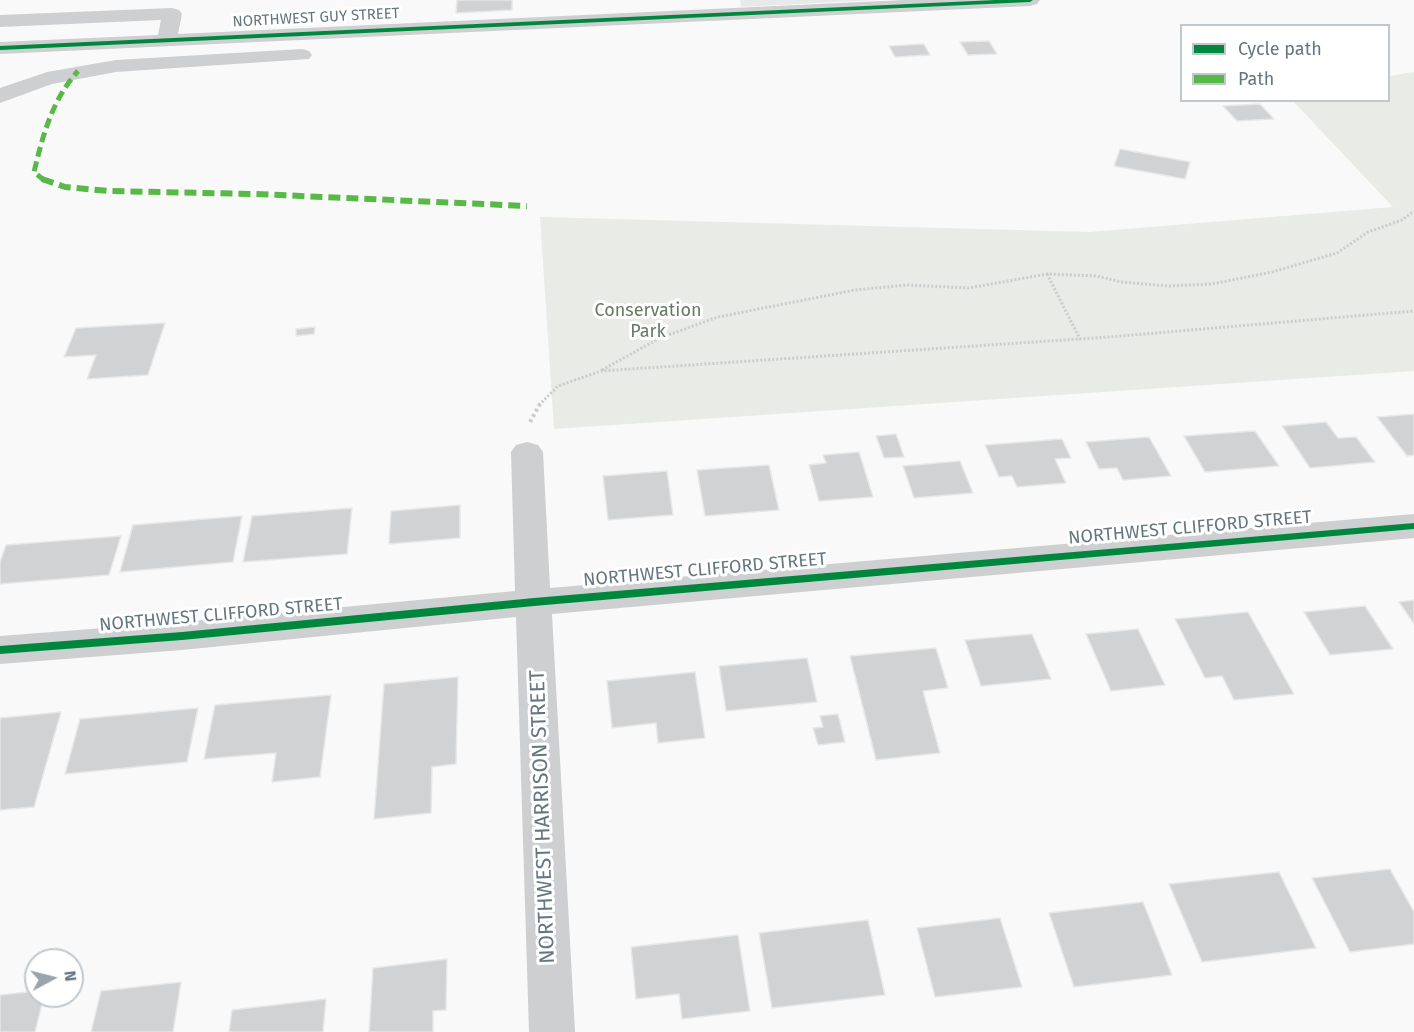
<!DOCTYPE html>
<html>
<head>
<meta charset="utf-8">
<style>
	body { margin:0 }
	#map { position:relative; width:1414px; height:1032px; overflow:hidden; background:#f9f9f9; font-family:"Fira Sans",sans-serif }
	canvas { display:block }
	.legend { position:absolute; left:1180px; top:24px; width:210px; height:78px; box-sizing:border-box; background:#fff; border:2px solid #c1c8cd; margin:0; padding:8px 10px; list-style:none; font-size:18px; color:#657683 }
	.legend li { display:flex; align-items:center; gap:12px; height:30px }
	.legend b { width:30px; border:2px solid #c1c8cd }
	.north { position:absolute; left:24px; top:948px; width:60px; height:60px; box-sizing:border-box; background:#fff; border:2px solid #c1c8cd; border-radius:50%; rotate:83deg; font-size:16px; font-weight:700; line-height:24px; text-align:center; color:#657683 }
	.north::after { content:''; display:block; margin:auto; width:21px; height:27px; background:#99a4ac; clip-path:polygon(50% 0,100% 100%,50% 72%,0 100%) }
</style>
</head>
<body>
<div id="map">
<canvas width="1414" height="1032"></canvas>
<ul class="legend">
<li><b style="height:8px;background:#00873e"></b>Cycle path</li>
<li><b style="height:8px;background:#58b947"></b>Path</li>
</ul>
<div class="north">N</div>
</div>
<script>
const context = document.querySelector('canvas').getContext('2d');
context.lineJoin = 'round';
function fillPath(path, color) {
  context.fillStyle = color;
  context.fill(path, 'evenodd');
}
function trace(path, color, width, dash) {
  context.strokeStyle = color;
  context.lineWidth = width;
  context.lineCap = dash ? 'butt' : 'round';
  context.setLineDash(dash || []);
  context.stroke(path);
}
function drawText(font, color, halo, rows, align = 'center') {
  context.font = font + ' "Fira Sans",sans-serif';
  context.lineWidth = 6;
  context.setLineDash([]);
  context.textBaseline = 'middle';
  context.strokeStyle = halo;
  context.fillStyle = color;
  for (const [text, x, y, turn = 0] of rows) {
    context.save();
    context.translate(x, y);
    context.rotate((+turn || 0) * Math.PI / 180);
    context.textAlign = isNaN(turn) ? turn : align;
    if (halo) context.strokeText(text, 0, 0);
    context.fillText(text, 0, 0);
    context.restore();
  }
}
fillPath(new Path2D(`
	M740,0H877L741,7Z`), '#e8e9e9');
fillPath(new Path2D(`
	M1414,72V371L554,429L540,217L1090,232L1393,207L1293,101L1388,100L1389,76Z`), '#e8ebe6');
const building = new Path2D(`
	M457,0H512V10L456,13Z
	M989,41L997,54L968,55L960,42Z
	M924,44L930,55L895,57L889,46Z
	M1260,104L1274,119L1237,121L1223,106Z
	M1120,149L1190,162L1185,179L1114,166Z
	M165,323L148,375L87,379L96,355L64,357L76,328Z
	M315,327L314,334L296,336V329Z
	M1414,414V455L1407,456L1377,417Z
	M1326,422L1338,438L1356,437L1375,462L1310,468L1282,426Z
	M1255,431L1279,466L1205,472L1184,436Z
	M896,434L904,457L884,458L876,436Z
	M1149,437L1171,476L1123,480L1117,468L1099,469L1086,442Z
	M1062,439L1071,458L1055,459L1066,483L1017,487L1012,476L999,477L985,445Z
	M859,452L873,497L819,501L809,465L826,463L823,455Z
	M960,461L973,493L914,498L903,466Z
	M769,465L779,510L705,516L697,470Z
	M667,471L673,515L608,520L603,476Z
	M460,505V538L389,544L391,511Z
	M352,508L347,554L243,562L252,516Z
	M242,516L233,562L120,572L133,525Z
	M121,536L109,575L0,584V562L6,545Z
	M1414,600V624L1399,602Z
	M1365,606L1393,649L1330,655L1304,612Z
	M1248,612L1294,694L1234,700L1222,676L1205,678L1175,619Z
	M1138,629L1165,685L1111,691L1086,634Z
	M1032,634L1051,679L981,686L965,640Z
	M936,648L948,688L923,691L940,753L876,760L850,656Z
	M807,658L817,702L726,711L719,666Z
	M695,672L705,738L658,743L656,723L612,728L607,681Z
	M458,677L456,764L432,767L431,813L374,819L384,684Z
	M331,695L320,777L272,782L276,753L204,759L215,705Z
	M198,708L187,762L65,774L80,719Z
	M61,712L34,807L0,810V718Z
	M838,714L845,742L818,745L813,728L823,727L820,716Z
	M1390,869L1414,912V944L1350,952L1312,878Z
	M1279,872L1316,948L1202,962L1169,884Z
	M1143,902L1172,975L1074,987L1049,913Z
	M1000,918L1022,987L935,997L917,928Z
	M868,920L885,995L772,1008L759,933Z
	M738,935L750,1011L682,1019L679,994L636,999L631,947Z
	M447,959L446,1010L433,1011V1032H369L373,968Z
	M181,982L173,1032H91L101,991Z
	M36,991V996H44L35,1032H0V995Z
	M326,999L323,1032H229L232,1010Z`);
fillPath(building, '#d0d2d3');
trace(building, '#e8e8e8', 1.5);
trace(new Path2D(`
	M1047,274L1081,341
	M602,370L660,338L718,317L855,290L907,285L969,288L1047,274L1097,276L1121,282L1169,286L1212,284L1272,272L1337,253L1368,232L1402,220L1414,211
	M539,405L558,386L601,371L1109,337L1414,311`), '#cbcccd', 3, [2, 2]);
trace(new Path2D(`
	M530,422L540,404`), '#cbcccd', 4, [3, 3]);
fillPath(new Path2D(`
	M904,0H1040L1037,4L1030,6L0,54V42L158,35L161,20L0,27V15L172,8L179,10L182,14L178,34Z
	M302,49L309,51L312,55L309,59L116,72L52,84L0,103V88L47,72L116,60Z
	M527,442L538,445L543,452L550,588L1414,514V538L552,614L575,1032H529L516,617L182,650L0,664V636L182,622L515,591L511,452L516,445Z`), '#cecfd0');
trace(new Path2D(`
	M45,181L34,172C43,135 52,100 78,71`), '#58b947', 5, [10, 5]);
trace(new Path2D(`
	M42,179L65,187L109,191L256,194L527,206`), '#58b947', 6, [12, 6]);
fillPath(new Path2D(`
	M996,0H1033L1030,2L0,50V46Z
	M1414,523V529L534,606L182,640L0,654V646L182,632L534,598Z`), '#00873e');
drawText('15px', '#657683', '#fff', [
	["NORTHWEST GUY STREET",316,18,-3]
]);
drawText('18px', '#687a64', '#fff', [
	["Conservation",648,311],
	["Park",648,332]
]);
drawText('18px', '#657683', '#fff', [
	["NORTHWEST CLIFFORD STREET",1190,528,-5],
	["NORTHWEST CLIFFORD STREET",705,570,-5],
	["NORTHWEST CLIFFORD STREET",221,615,-5]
]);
drawText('21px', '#657683', '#fff', [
	["NORTHWEST HARRISON STREET",543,817,-92]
]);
</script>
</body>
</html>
